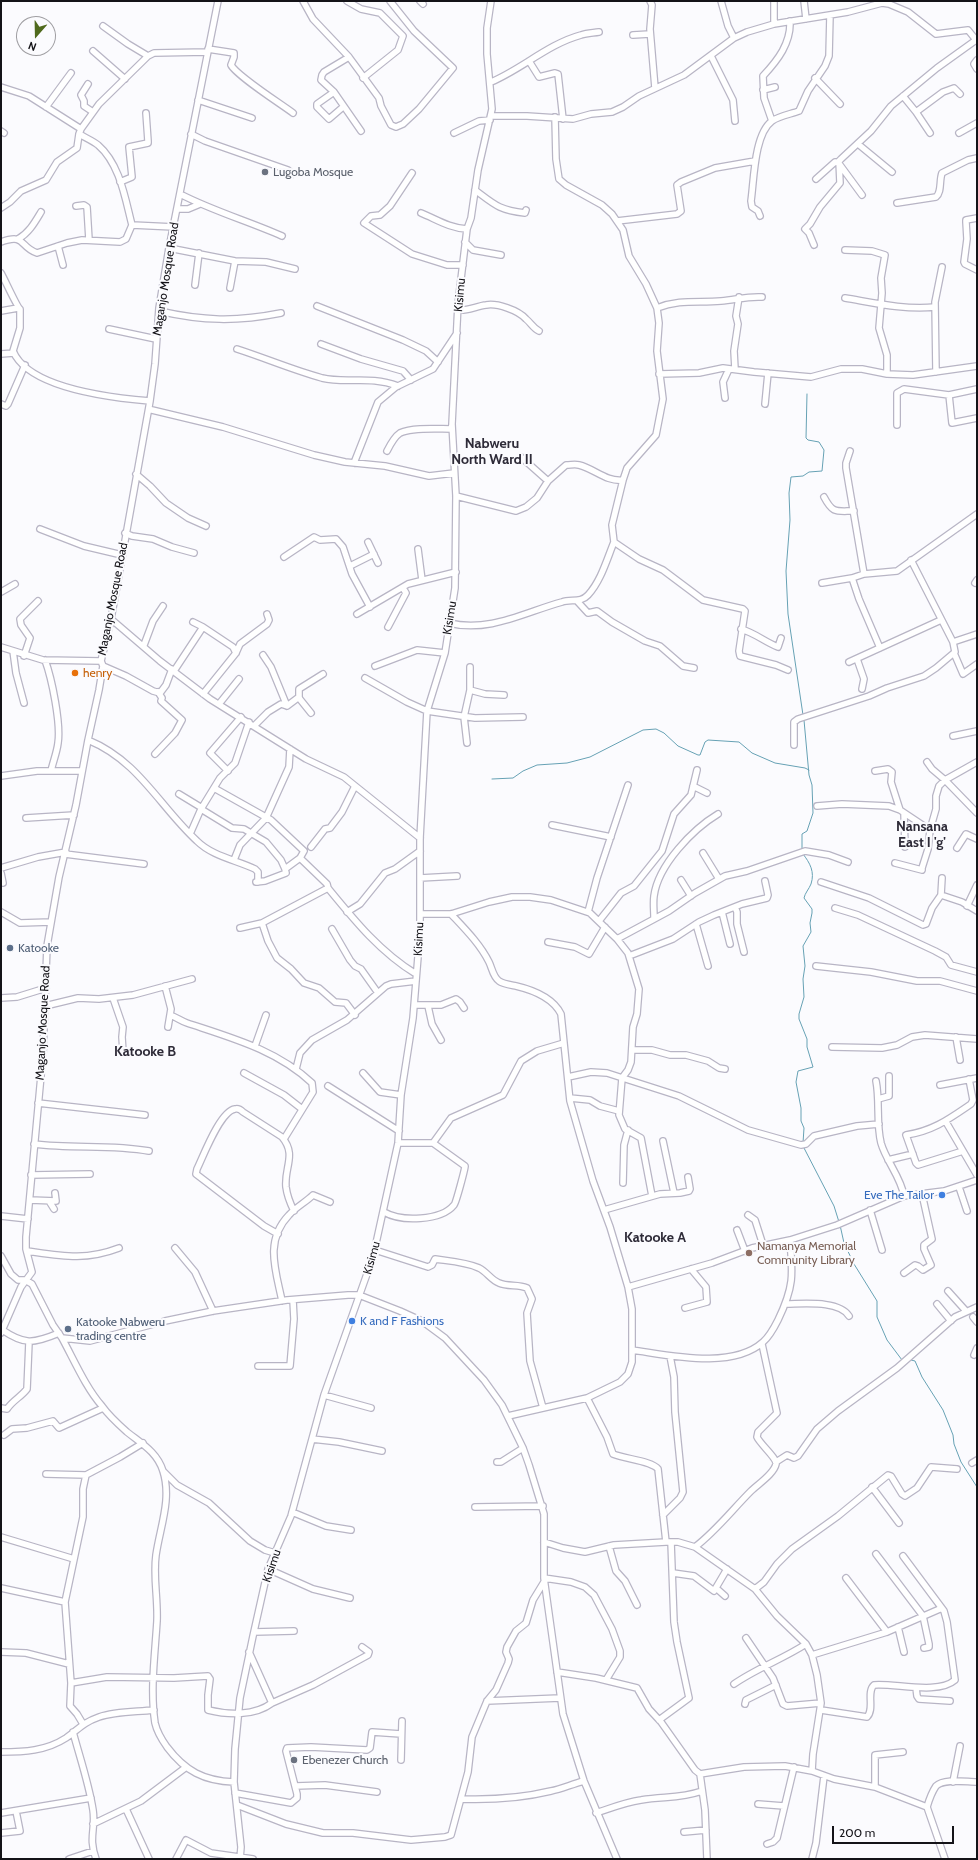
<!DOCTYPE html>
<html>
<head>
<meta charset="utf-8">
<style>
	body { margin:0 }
	#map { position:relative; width:978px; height:1860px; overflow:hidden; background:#fbfbfe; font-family:Cabin,sans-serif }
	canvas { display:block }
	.frame { position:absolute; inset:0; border:2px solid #141318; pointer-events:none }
	.north { position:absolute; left:16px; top:16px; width:40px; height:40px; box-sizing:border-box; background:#fbfbfe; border:1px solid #9f9ea2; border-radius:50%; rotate:200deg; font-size:11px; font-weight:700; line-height:16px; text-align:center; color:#141318 }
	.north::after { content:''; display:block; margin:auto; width:14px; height:18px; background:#506a1d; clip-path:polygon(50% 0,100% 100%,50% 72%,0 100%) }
	.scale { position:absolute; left:832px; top:1826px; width:122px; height:18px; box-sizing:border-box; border:2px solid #141318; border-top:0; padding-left:5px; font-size:12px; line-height:14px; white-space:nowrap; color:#141318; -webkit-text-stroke:3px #fbfbfe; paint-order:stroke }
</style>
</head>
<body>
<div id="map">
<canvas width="978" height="1860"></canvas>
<div class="frame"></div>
<div class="north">N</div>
<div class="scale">200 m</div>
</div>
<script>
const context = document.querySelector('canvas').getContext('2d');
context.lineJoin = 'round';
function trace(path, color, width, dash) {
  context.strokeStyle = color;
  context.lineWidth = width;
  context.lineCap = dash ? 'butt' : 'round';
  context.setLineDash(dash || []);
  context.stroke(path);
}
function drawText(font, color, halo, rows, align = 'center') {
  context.font = font + ' Cabin,sans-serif';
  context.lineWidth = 4;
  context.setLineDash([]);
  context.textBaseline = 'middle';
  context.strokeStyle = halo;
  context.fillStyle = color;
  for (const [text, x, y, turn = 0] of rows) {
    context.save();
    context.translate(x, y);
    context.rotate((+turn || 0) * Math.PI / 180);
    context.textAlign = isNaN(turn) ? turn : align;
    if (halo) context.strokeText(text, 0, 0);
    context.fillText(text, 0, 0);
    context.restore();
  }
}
trace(new Path2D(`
	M803,715L788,614L786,571L790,520L789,493L791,477L803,476L809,472L822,471L824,450L819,442L808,440L806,438L807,394
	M492,779L513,778L523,771L537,765L567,763L590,757L643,730L656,729L664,733L678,746L698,755H700L705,742L708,740L739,742L752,753L775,763L805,768L809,770
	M802,849V834L807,831L813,813L812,785L809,775L804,720
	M803,1143L804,1128L801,1121V1108L796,1082L798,1071L813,1067L807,1047V1039L799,1019V1014L804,997L803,979L805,966L803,946L811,932L810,923L812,913V909L804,898C805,893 809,889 811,884C815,872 810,863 803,854
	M804,1148L834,1206L839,1222
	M840,1225L844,1243L854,1264L877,1301V1317L887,1340L902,1360
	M911,1360L915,1361L922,1377L943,1410L953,1435L954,1444L961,1462L977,1487`), '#66a1b4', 1);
const minor = new Path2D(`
	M303,1L313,19L349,57L379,98L381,106L391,125L396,127L403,124L419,109L453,68L414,31L390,1
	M347,1L361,9L380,13L403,36L398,50L363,78
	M420,1L423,4
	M650,1L652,5L650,29L655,88
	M721,1L728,26L734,38
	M804,1L806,19
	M774,24V1
	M103,26L128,44L148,56
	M633,35L650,34
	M208,49L234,53V57L231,65C237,76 281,104 293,113
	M93,51L125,79
	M711,56L733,100L735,121
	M349,57L324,72L322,75L321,80L334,92L361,131
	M977,60L974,64L977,69
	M529,61L539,77L555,73L558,74L563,119
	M815,78L840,104
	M491,82C522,69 548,44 581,35C587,33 593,33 599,32
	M88,84L81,95L84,101V106L93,112
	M1,87L29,96L81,129L99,104L148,56L154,53L207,52
	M763,90L775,87
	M334,92L317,104V107L329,119L343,107
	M903,96L916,112L943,92L954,88L960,94
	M198,100L252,118
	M46,107L71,73
	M916,112L930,133
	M491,116H527L573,119L591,114L612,112L623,107L639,96L684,75L734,38L747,32L774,24L848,12L882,3L889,4L908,12L936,34L968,30L977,41
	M555,117L556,159L559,179L566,185L602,205L612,214L623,230L629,256L646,284L657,308
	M772,121L764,98L763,76C778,60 791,43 790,21
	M81,129L79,134C86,138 93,141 98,145C120,164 125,198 132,225
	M1,131L4,133
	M454,133L479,121L490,120
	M959,133L977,123
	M191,134L205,141L288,170L293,174
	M858,144L892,172
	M840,165L862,195
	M412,173L390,206L380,215L371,216L364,223L412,254L447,265H463
	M816,179L835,162L839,163
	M120,182L132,177L129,147L148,143V141L146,113
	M475,190C495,205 499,210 525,213L526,210
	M180,194C213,211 248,221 282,236
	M897,203L936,197C942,192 939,181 942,173L968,160L977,158
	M76,206L84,205L87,207L89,240
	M1,208L10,202L21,191L46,180L57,162L77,148L79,134
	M177,209H188L200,204
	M421,213C436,219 449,228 467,229
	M760,216L758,211L752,207L751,201C754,181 754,134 772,121C779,116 791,114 799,111L808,91L825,66L829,56L830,15
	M977,218L966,220V222L967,239L964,262L965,264L977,270
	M617,221L677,214L681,211L677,185L681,182L715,168L755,161
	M18,239C29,233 35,222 41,212
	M1,242C26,233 19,247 37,253L67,243L82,240L120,242L126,239L132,225L174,227
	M465,242L473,250L501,255
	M814,245L809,233L805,229L810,224L820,207L840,183L839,161L841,159L871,131L891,106L937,68L976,40
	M58,246L63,265
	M169,248L235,261L266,262L295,269
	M845,250L872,251L885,255L881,278L882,293L879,328L887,355V374
	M1,273C5,280 17,307 20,309V328L13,351C29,389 114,398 150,401
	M195,285L199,253
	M230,288L235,261
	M762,297C747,296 735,300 721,301C698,303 680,299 657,308L659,323L657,351L663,399L656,435L627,468L623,480L612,525L614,542L639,559L663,570L703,600L743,609L745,611L739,651L740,656L776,665L788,670
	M845,298C875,303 904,310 935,307
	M317,306L403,340L426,351L438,362
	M459,310C467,311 477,306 486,305C497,303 518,310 526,319C531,323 533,328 539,331
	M1,311L18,308
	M159,311C203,321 236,322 281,313
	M109,329L156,339
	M321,344L361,359L403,371L411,380
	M237,349C265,358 293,370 322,378C347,384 369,375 398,386
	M1,354L14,353
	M735,369L734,351L738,324L736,316L739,297
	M936,372L935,302L942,267
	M659,374L699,373L723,368L754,372L811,377L841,369H862L887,374L913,375L977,366
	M949,395L952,423L977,418
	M725,398L723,382L729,369
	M1,404L6,406L8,404L25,365
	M765,404L768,373
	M152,410L223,427L314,455L345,462L385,466L429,476L454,473
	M897,425V393L904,389L949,395L977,389
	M387,451C390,445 394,437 400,433C413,427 437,429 451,429L452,425
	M850,451L846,463V468L864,574L897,571L977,514
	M521,457L548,481
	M354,463L378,402L396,387L433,369L457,333
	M136,474L150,486L166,503L188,518L206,526
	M456,496L516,511L526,507L537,498L548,481L566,465C571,465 575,464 579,465C595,469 606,482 623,480
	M824,497C833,514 836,511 854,511
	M40,529L84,546L122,555
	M125,533L132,536L153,539L172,547L194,553
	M368,542L378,563
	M418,549L422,580
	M284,557L314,537L320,540L336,539L343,547L352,574L370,607
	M350,566L374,554
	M852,578L859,599L880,648
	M822,583L852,578L864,574
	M975,583L977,580
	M1,592L15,584
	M577,601L588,613L597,611L612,622L645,641L660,646L683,666L694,668
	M357,614L408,584L456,572
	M111,619L160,661L210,699L306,759L344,777L420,838
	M449,623C489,633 525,612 562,602C571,599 581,603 588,595C601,581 607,559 614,542
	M203,627L233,647L236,653
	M388,627L406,593L403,588
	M741,629C755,633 765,642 778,647L781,638
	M953,642L977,634
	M144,645L153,621L163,606
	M1,647L43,660L101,661
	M13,651L16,673L24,703
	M954,653L963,674L977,664
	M263,655L271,667L287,706
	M24,656L30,638L21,625L20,619L38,601
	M857,659L864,679L862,689
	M45,660C52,679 61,724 58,743C57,752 53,762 51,771
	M849,662L941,620
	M103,666L126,676L153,691L160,693L166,685L172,669
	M375,666L417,650L445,653
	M174,671L203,627L193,622
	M365,678L407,702L427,711L475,718L523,717
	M470,690L485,694L504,695
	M203,694L236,653L240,644L267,624L269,620L267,614
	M219,704L239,679
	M311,713L299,698V689L323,674
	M254,726L268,712L281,704L287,706L299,697
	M953,736L977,731
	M88,740C139,761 159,806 197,841C212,856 236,860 255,869L258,872V882
	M467,743L464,717L470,690V667
	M794,745V722L798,719L869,696L887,688L924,676L936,668L955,652L953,642L911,560
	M155,754L175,733L182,720L161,701L162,698L158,692
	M927,762L932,769L945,780L977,762
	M228,771L210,753L241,717
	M875,771L888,769L892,772L891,782L900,810
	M1,776L37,771H82
	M693,786L707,793
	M214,788L271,820L304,851L300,858L285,869L286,873L265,881L256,882
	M179,794L202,808
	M817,806L842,804L889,806L900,810L930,830
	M201,809L232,828L244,829L266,842L281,860L285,869
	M904,813L905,847
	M26,818L74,815
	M552,825L611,837
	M190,834L201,809L220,778L235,763L249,722
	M311,847L325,829L330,828L342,812L355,786
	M957,848L966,834L977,839
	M703,853L719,879
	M65,854L144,864
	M300,858L327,884L328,888
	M234,860L240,845L266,818L289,767L290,749
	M895,863L922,870V868L928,849L930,830L936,809V796L939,786L945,780L977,813
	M1,868L38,857L66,852
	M1,873L3,883
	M420,878L457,876
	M681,880L691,896
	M821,882L869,898L923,925L926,924L932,908L941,895L962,902L977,911
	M941,895L942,878
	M967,906L977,885
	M735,907L737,912V924L744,952
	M835,908L858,915L935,951L946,957L951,965L977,972
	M1,912L20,923L51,922
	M347,912L360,904L385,873L395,869L420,851
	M588,912L597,878L628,785
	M722,912L730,944
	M420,914H451L489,902L512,897H530L551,900L590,913L617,939L628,953L639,989L637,1014L633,1027L631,1062L628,1070L622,1078L619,1115L625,1129L641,1138L652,1196
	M451,914C465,929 480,944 489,962C492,968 493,977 499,981C503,984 511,985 516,986C533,990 553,998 561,1014L570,1101L593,1181L610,1227L628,1287L632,1309V1362L628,1374L620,1382L587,1398L508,1416
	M654,918C654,910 653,903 654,896C658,865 693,829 718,814
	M599,921L621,893L634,886L662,851L674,814L691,795L697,770
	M262,923L268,941L277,958L291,969L304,983L319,988L335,1002L346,1003L355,1015
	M696,924L708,966
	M240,928L262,923L328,888C355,921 380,952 416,974
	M332,929L350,960L355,966L361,969L378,993
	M617,939L669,911L695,893L725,876L747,871L805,851L829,855L848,862
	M548,942L575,947L589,954L605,927
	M629,956L673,939L699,922L714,915L742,904L767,898L768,895L765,881
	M816,966L871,972L917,981H940L977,991
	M165,986L171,1009L168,1027
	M1,998L17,997L46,988
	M113,998L123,1027L122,1037L123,1052
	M414,1005H441L456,999L460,1002L464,1008
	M45,1006L78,998L99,999L133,995L192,979
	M428,1006L432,1024L441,1040
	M170,1015C176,1017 181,1021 187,1023C232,1038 277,1050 312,1083L313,1092L284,1139
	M956,1037L960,1060
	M255,1046L266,1015
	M832,1047L882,1048L897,1045L912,1037L925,1035L977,1039
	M632,1050H652L670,1055H686L708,1061L719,1068L725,1069
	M296,1069L300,1053L312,1040L347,1020L386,986L391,984L416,981
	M244,1073L284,1095L302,1109
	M363,1073L380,1092L401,1095
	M568,1077L591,1072L607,1073L679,1096L748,1130L801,1145L806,1144L814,1136L857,1126L879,1124
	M876,1081C880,1101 876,1123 881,1143C886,1161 901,1177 904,1196
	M940,1085L977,1078
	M328,1086L399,1131
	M570,1098L590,1100L600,1106L619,1111
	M878,1099L889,1096V1076
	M38,1103L145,1115
	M946,1122L977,1175
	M663,1141L674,1193
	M398,1143H433L451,1118L503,1095L521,1061L537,1051L564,1043
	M34,1144C73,1149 111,1144 149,1151
	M963,1151L918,1165L916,1163L906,1135C933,1131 949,1119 971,1104L973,1100L969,1079
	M888,1160L913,1154
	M31,1175L90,1174
	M623,1183L624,1145L628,1130
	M959,1187L967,1211
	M30,1200L56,1201L55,1193
	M49,1201L54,1209
	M604,1210L660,1194L680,1193L689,1191L690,1189L688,1177
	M870,1210L882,1250
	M384,1212C401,1222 441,1221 454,1205C456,1203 465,1169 465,1166L433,1143
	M748,1215L755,1220L763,1245
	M1,1216L28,1219
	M737,1230L745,1251
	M278,1234L264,1226L196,1174L197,1169C203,1157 220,1111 235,1109C238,1108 241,1110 243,1112L282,1137C297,1155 284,1167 286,1187C287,1195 290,1203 294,1211
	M175,1248L195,1272L213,1311
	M375,1250L428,1267L432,1265L435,1259C449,1261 466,1262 479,1268C487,1272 491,1280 499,1283C508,1287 518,1284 527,1288L532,1299L527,1313L530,1361L543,1408
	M27,1251C62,1256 85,1261 119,1248
	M1,1256L11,1274L18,1280H25L32,1284L53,1325L62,1338L90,1341L165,1321L213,1311L287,1300L348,1295H359L400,1311L422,1321L445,1338L484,1380L502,1405L523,1448L529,1465L544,1514V1578L563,1714L584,1781L617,1859
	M904,1273L915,1265L918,1266L923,1270L931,1265L924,1249V1245L932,1239L922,1194
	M628,1287L712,1263L752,1248L790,1240L837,1225L904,1196L944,1191L977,1180
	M948,1291L966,1311
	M282,1301C276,1271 264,1241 289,1215C296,1207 306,1202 313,1195L330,1202
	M786,1304C803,1304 839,1300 849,1316
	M937,1304L951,1321
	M685,1308L707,1302L706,1287L691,1269
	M973,1317L977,1322
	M1,1329C24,1345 33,1344 59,1333
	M1,1333L21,1287L32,1272L26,1249V1237L43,1054L47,946L59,877L76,805L88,740L99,690L103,666L101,661L111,619L150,401L155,364L159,308L169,248L218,1
	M62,1338C74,1360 86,1388 102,1406C109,1416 118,1424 127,1432C142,1444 157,1452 163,1471C172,1499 160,1527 156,1555C153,1577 158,1598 157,1621C155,1654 150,1690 155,1723C157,1732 162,1740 167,1747C185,1771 204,1781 234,1782
	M632,1350C669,1355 732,1370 763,1342C770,1336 774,1328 778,1320C794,1287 793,1275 790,1240
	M974,1355L977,1348
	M258,1366H290L294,1319L293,1300
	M324,1395L371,1408
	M587,1398L607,1437L613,1454C625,1459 652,1461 658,1469L666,1542
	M1,1408L7,1409C13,1400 21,1397 27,1389L29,1342
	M4,1435L12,1429L27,1428L53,1421L59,1428L103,1408
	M312,1439L339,1442L382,1451
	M497,1462H501L523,1448
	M776,1462L787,1455L794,1458L798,1456L817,1429L838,1411L897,1368L955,1317L977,1307
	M972,1463L977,1460
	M163,1471L177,1485L209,1503L250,1541L265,1550L275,1553
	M46,1474L86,1475L120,1457L143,1443
	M872,1487L899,1523
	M475,1507L543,1506
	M292,1512L326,1526L351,1530
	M663,1515L680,1498L683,1492L675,1412L674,1377L670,1356
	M1,1537L74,1559
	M544,1542L563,1548L585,1552L614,1545L666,1542H678L695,1547L755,1589L777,1616L806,1644L812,1655L817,1675L821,1703L813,1754L812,1771
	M609,1546L616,1571L625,1581L637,1605
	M695,1547C716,1531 732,1510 751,1491C758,1484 774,1474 776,1464C777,1458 760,1444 757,1437L758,1432L777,1413L762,1344
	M876,1554L923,1616L929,1644V1647L924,1648
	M268,1569L313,1589L350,1598
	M673,1573L694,1576L714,1591L727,1569
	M544,1578L571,1582L585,1587L594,1595L612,1629L620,1651V1657L606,1680
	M846,1578L887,1632
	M1,1588L65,1602
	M716,1588L725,1596
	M755,1589L764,1582L777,1564L792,1549L838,1516L888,1475L891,1476L902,1494L905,1496L917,1488L931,1467L957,1469
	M898,1627L904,1652
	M254,1632L294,1631
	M746,1638L773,1678L783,1704L787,1706L821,1703
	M1,1652L26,1653L69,1664
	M249,1652L272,1703L313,1685L368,1655L369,1652L362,1647
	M812,1655L887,1632L942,1608
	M557,1672L596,1678L637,1688L649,1709L661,1722L695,1770L700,1774L744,1767L785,1766L812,1771L834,1779L875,1787L927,1807L945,1859
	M71,1683L107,1677L174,1678L208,1676L210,1679L208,1695V1710C228,1715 255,1716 272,1703
	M734,1684C757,1668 783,1659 806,1644
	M916,1688L917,1696L919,1699L950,1701
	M487,1701L560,1698
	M745,1704L746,1700L776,1685
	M821,1710L867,1717C875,1709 866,1692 874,1685C895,1683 938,1695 955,1680L947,1622L944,1611L903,1556
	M659,1720L689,1698L677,1642L674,1622L671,1542
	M83,1724L77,1714L70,1706L71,1683L65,1602L83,1517V1489L86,1475
	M73,1732C80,1758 89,1784 93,1810C96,1829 88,1837 96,1859
	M1,1752C24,1752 46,1751 66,1738C79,1729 82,1723 99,1717C116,1711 136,1712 154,1710
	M401,1760L402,1721
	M700,1774L705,1810L707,1859
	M953,1782L960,1746
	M296,1786L325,1785L377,1792
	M875,1787V1755L903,1752
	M235,1793L291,1803L297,1798V1794L286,1751L287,1748L311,1747L367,1750L370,1748L372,1732L401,1734
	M461,1799C491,1800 522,1798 551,1791C562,1789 572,1784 584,1781
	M758,1804L784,1806
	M237,1805L286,1824L323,1833H353L411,1840L445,1837L451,1835L468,1772L472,1737L487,1701L496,1690L508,1663L509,1659L506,1652L507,1647L516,1631L526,1623L533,1600L544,1582
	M927,1807C929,1800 932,1792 936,1786C944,1778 966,1782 977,1782
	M126,1809L149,1859
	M1,1813L91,1798
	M596,1813C611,1808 626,1802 641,1800C664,1796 679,1799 702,1791
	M93,1824L141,1801L185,1768
	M684,1832L706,1830
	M1,1833L20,1831L16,1811
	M767,1844L773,1842L777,1838L794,1767
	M69,1859L93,1851
	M176,1859L186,1840L211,1853L253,1859
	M240,1859L241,1847L234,1782L235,1749L240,1698L253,1636L268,1569L291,1516L324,1395L373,1257L398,1143L401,1095L413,1018L420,932V838L427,711L445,653L455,588L456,496L452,424L458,304L467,229L471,218L478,170L492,109L487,54V28L491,1
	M812,1859L816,1843L824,1776`);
trace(minor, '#b8b5c5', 8);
trace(minor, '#fff', 5.5);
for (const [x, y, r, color] of [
	[265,172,4,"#6b7280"],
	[75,673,4,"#e8710a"],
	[10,948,4,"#5c6f8a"],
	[942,1195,4,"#3f7fe0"],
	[749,1253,4,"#8d6e63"],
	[352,1321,4,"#3f7fe0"],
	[68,1329,4,"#5c6f8a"],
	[294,1760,4,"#6b7280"]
]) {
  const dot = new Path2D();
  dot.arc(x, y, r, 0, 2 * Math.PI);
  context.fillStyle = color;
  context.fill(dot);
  trace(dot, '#fbfbfe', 1.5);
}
drawText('12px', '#5b616d', '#fbfbfe', [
	["Lugoba Mosque",273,172],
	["Ebenezer Church",302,1760]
], 'left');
drawText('12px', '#141318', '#fbfbfe', [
	["Maganjo Mosque Road",166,279,-81],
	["Kisimu",460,295,-85],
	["Maganjo Mosque Road",113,599,-79],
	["Kisimu",450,618,-81],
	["Kisimu",419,939,-87],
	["Maganjo Mosque Road",43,1023,-87],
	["Kisimu",372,1258,-74],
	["Kisimu",272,1566,-71]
]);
drawText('12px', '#c56008', '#fbfbfe', [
	["henry",83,673]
], 'left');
drawText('12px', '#4e5e75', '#fbfbfe', [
	["Katooke",18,948],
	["Katooke Nabweru",76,1322],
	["trading centre",76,1336]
], 'left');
drawText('12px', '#366cbe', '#fbfbfe', [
	["Eve The Tailor",934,1195],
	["K and F Fashions",360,1321,"left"]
], 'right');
drawText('12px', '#785e54', '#fbfbfe', [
	["Namanya Memorial",757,1246],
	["Community Library",757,1260]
], 'left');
drawText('bold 14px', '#2e2b38', '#fbfbfe', [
	["Nabweru",492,444],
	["North Ward II",492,460],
	["Nansana",922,827],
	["East I 'g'",922,843],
	["Katooke B",145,1052],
	["Katooke A",655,1238]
]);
</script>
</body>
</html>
